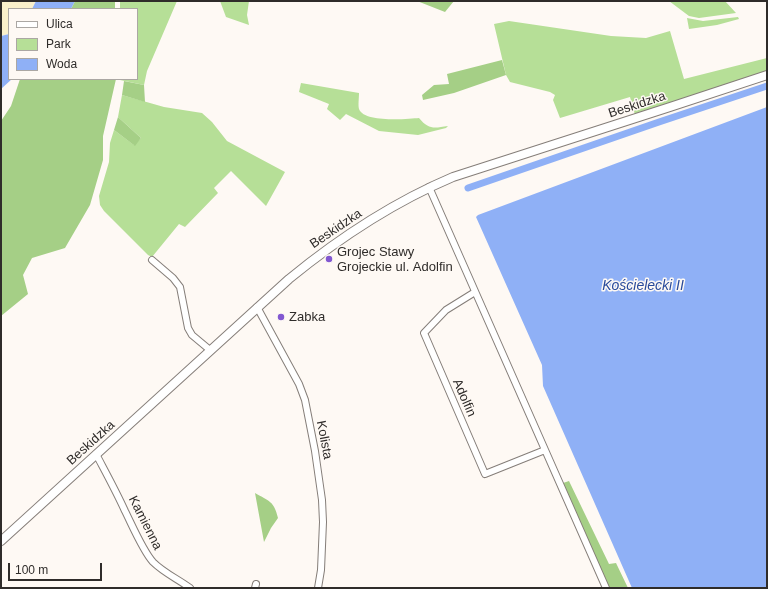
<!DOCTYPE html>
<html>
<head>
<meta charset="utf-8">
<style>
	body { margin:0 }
	#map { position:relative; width:768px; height:589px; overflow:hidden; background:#fef9f4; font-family:Helvetica,sans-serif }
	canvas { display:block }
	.frame { position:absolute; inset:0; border:2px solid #2f2c2a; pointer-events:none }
	.legend { position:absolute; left:8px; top:8px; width:130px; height:72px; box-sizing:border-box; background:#fef9f4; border:1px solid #aba7a3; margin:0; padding:5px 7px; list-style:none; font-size:12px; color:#2f2c2a }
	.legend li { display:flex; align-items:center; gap:8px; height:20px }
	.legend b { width:20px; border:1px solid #aba7a3 }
	.scale { position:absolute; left:8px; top:563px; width:94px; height:18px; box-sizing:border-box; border:2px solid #2f2c2a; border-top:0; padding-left:5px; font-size:12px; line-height:14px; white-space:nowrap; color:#2f2c2a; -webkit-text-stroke:3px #fef9f4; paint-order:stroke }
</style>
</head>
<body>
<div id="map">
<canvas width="768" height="589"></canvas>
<div class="frame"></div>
<ul class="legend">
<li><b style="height:5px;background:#fff"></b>Ulica</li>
<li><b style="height:11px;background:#b6df97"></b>Park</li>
<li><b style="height:11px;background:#8fb0f6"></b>Woda</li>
</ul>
<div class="scale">100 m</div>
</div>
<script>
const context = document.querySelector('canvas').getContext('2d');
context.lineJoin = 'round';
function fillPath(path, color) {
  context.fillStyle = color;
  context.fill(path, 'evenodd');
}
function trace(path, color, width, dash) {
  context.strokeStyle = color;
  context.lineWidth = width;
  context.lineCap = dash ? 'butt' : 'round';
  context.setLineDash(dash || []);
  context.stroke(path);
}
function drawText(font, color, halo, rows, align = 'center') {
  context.font = font + ' Helvetica,sans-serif';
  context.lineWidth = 3;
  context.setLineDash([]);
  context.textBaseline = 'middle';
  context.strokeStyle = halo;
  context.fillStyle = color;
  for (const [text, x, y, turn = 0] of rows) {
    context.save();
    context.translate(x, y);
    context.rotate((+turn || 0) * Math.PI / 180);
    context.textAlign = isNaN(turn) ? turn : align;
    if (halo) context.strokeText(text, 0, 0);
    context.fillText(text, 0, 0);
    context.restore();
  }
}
fillPath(new Path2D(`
	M120,1H177L147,71L144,85L120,80V79H137V9H120Z
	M220,1H249L247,15L249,25L226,17Z
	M669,1H725L736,13L699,18L689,16Z
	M738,17L739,19L717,25L689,29L687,18L703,21Z
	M509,21L611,36L646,38L670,31L684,79L767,58V71L635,115L630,97L560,118L553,100L555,95L550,92L510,82L506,75L494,24Z
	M301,83L359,93C359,98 358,105 359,109C364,123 408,119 419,118C429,130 434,128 448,126L446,128L418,135L379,131L346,114L340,120L327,109L329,104L299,92Z
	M122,95L164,107L202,113L212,122L227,141L285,172L266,206L231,171L214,188L218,193L185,227L179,224L152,257L148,255L104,211L100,205L99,196L109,162L110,143L114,130L134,145L141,138L118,117Z`), '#b6df97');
fillPath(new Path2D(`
	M75,1H115V9H71Z
	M417,1H454L445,12Z
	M502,60L506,75L454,93L423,100L422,95L434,85L449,84L447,74Z
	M20,79H116L103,136V160L90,205L65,248L32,258L23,275L28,294L1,316V121L11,106Z
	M124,81L144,85L145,102L122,95Z
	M118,117L141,138L135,146L114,130Z
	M569,481L609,564L616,563L628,588H609L563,483Z
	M255,493C269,501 274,501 278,518L271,528L264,542Z`), '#a5cf86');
fillPath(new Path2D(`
	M1,1H36L32,9H9V34L1,36Z`), '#faf0cb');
fillPath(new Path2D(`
	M36,1H75L71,9H32Z
	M9,34V79H12L1,89V36Z
	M767,107V588H632L543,386L542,365L476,217L478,215Z`), '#8fb0f6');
trace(new Path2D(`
	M468,188L659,122L767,86`), '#8fb0f6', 7);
const minor = new Path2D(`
	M429,187L606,588
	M152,260L173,278L180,287L188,328L192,335L210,350
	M475,292L446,310L424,333L485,474L545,450
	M257,307L299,384L305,400L315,451L322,500L323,522L321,570L318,588
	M96,454C106,473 116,491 125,511C132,525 143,551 153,562C164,573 178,579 190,588
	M255,588L256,584`);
const secondary = new Path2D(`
	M1,541L289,279C339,238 394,202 453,177L670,107L767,75`);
trace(minor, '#857e79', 8);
trace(secondary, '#857e79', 10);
trace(minor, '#fff', 6);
trace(secondary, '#fff', 8);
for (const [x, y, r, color] of [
	[329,259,4,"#8258d1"],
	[281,317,4,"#8258d1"]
]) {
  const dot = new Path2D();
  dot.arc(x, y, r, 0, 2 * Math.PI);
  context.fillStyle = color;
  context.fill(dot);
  trace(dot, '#fef9f4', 1.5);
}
drawText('13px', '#2f2c2a', '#fef9f4', [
	["Beskidzka",637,105,-18],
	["Beskidzka",336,229,-34],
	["Adolfin",464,398,66],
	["Kolista",324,440,79],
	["Beskidzka",91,443,-42],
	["Kamienna",145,523,63]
]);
drawText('13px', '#2f2c2a', '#fef9f4', [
	["Grojec Stawy",337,252],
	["Grojeckie ul. Adolfin",337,267],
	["Zabka",289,317]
], 'left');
drawText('italic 14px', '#294a9b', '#fef9f4', [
	["Kościelecki II",643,286]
]);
</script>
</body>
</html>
